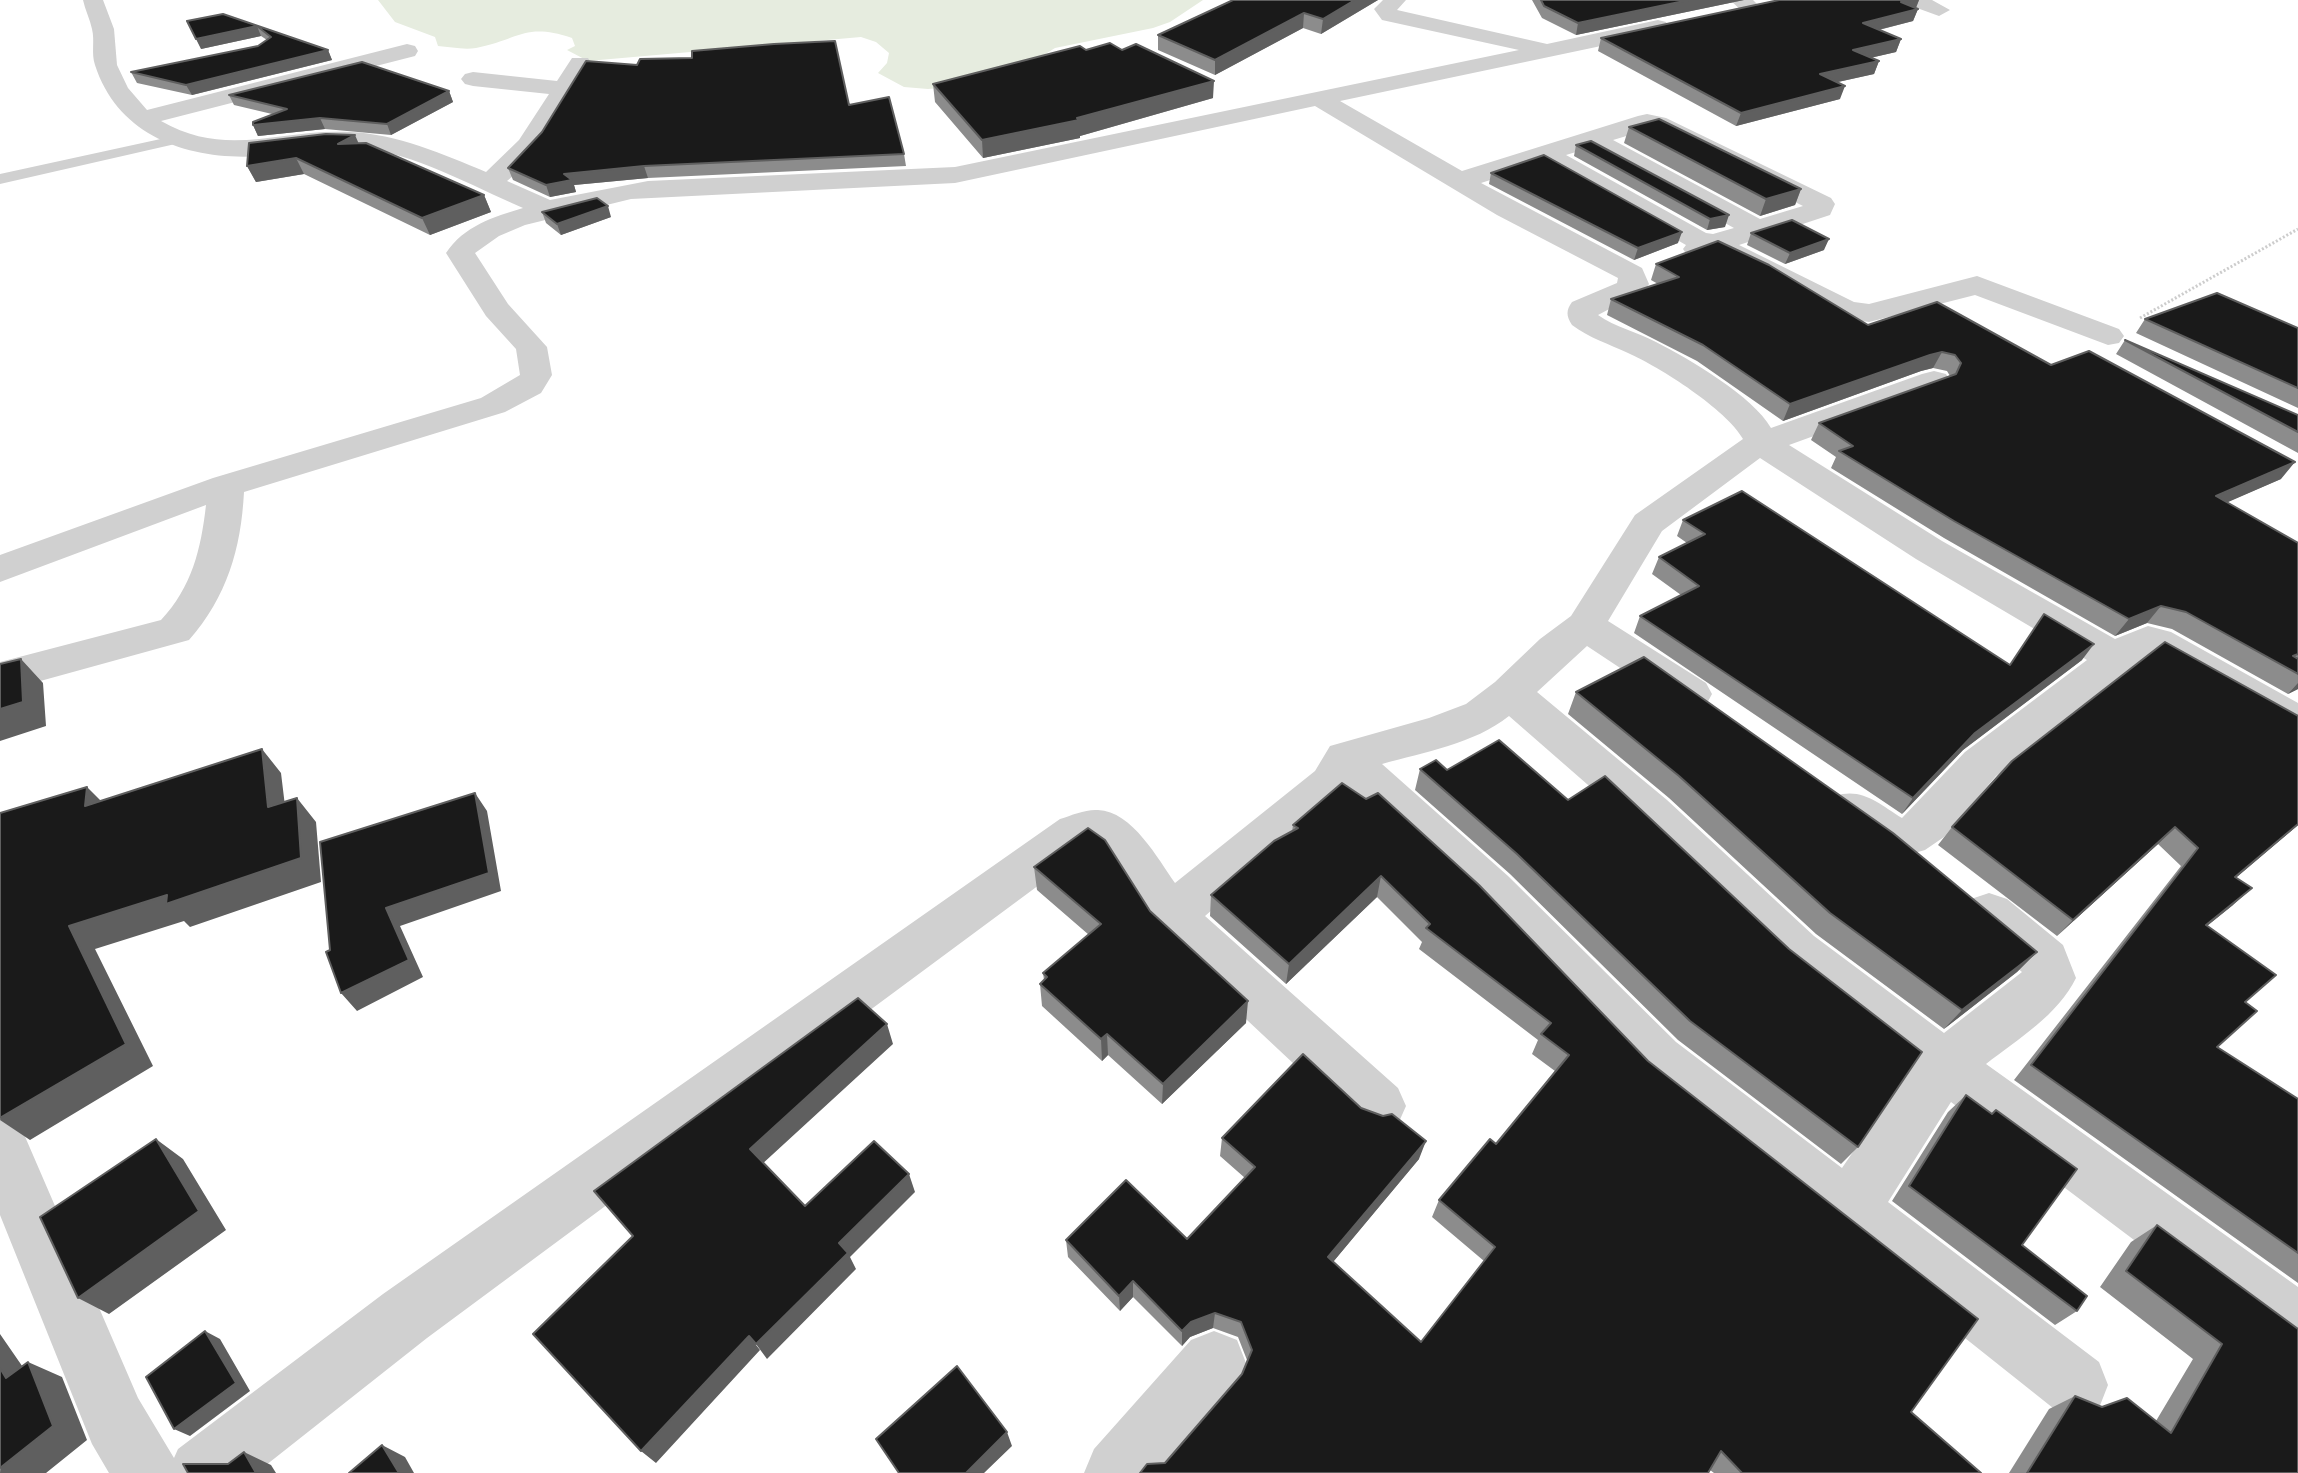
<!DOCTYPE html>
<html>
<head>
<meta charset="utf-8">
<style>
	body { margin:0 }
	canvas { display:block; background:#fff }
</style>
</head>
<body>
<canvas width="2298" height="1473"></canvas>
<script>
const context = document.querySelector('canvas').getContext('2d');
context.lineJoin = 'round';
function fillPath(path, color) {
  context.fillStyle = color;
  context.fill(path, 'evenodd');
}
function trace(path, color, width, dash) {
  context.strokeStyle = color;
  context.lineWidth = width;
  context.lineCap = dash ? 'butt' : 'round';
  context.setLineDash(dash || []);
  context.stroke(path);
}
fillPath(new Path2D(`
	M378,0H1203L1170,22L1153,28L1055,48L999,83L928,89L904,87L878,73L887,63L889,53L876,42L861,37L588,61L567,50L575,46L572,38C524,22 519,40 476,48C464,50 450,47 438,46L435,37L395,22Z`), '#e6ecdf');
trace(new Path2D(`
	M2140,318L2298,229`), '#cdcdcd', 3, [2, 2]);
fillPath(new Path2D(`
	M179,135L184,136V142L0,184V174Z`), '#d0d0d0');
fillPath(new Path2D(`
	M83,0H103L114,29L117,65L128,88L147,110L407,44L415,46L418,51L415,56L161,121C227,159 281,128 350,132C397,134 443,154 486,172L519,140L549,94L473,86L465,84L461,79L465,74L473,72L557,81L572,58H588L591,63C568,104 545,152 507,181L550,200L648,181L955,167L1519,50L1382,20L1374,9L1383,0H1406L1397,10L1547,44L1658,20L1666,22L1669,27L1658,34L1340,101L1462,171L1638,116L1647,114L1666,118L1831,198L1835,204L1830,215L1739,245L1854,302L1869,304L1977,276L2119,329L2124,336L2119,343L2108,345L1975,295L1869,322L1847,319L1712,253L1697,258L1687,255L1683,249L1686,245L1542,163L1481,183L1642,268L1649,284L1645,290L1598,315C1615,327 1637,332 1656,342C1689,359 1753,396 1771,428L1922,374L1934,371L1946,374L1950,381L1946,388L1789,445L1942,541L2115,639L2148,626L2171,632L2298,703V739L2283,734L2150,656L1996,776L1944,837L1925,850L1897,858L1880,852L1835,822L1828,809L1835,796C1862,787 1879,804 1902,818L1965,752L2087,660L1916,559L1760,458L1662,531L1608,621L1706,683L1712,694L1706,705L1691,709L1676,705L1587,646L1537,692L1667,800L1814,936L1944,1033L2022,972L1971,929L1964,914L1971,899L1989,893L2007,899L2063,945L2076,978C2058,1015 2018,1039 1986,1064L2298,1287V1356L2276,1347L1951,1102L1888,1202L2099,1362L2108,1385L2099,1408L2076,1417L2053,1408L1638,1078L1474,904L1351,789L1205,916L1398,1088L1406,1106L1398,1124L1378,1132L1358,1124L1152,931L1108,861L1089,848L427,1338L256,1473H109L92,1444L0,1215V1117L20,1125L138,1398L174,1458L178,1449L383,1294L1060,819C1072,815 1086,809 1098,810C1132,811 1158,859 1175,883L1315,771L1330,746L1429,718L1466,704L1495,682L1540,639L1571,616L1635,515L1743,439C1727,410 1660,367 1628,353C1609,344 1589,338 1572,325C1566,316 1566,310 1572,302L1617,283L1618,278L1497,215L1315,106L955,183L631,199L525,225L499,236L475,253L508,304L547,347L552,375L541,393L505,412L244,492C241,549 227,597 189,640L4,691L0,690V662L161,620C192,587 201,549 206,505L0,582V555L213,478L481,398L520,375L516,349L486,316L446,253C464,226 493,217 523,208C470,185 416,154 358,147C325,144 293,153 261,156C190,161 118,137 95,65C91,53 95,41 92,29C90,19 85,10 83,0ZM1650,129L1803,206L1760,219L1613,140ZM1589,148L1734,228L1713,234L1706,233L1566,155ZM1509,716L1635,826L1778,966L1909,1070L1842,1168L1676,1042L1508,876L1382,764C1424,752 1474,744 1509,716Z
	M1730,0H1753L1761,8L1750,14L1743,12Z
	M1903,0H1932L1950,10L1939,16L1906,4Z
	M1214,1331L1237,1340L1246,1363L1237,1386L1162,1473H1084L1094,1449L1191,1340Z`), '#d0d0d0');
fillPath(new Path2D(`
	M1233,0H1378L1321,34L1303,28L1215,75L1158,50V35Z
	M1532,0H1744L1576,35L1542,18Z
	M1779,0H1919L1916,8L1918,9L1913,21L1879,30L1901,39L1896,52L1870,58L1879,61L1874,74L1838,82L1840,99L1736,126L1598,51L1601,38Z
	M223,14L328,50L332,60L192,95L137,83L131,72L258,46L267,40L261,36L201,49Z
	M1086,50L1213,98L1080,136V138L983,158L935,102L933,84Z
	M637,65L849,105L904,154L906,166L648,178L574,185L576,192L550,197L513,180L508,168Z
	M449,91L453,102L391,135L325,129L258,136L253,125L272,114L234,105L229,95Z
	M1629,127L1801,189L1795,205L1760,216L1624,143Z
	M359,143L484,195L491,212L430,235L304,174L256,182L247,166Z
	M1576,145L1725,227L1707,230L1574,156Z
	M1491,173L1678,243L1634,260L1489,184Z
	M542,212L611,217L561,235L546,223Z
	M1751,233L1824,250L1785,264L1747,245Z
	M1656,264L1868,325L2051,365L2281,479L2227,502L2298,543V689L2288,694L2172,629L2147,623L2115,636L1944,538L1831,468L1836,457L1811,440L1819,423L1950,376L1947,371L1933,368L1921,371L1783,421L1697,361L1607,315L1611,299L1658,284L1651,280Z
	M2145,319L2298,328V408L2136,333Z
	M2125,340L2298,415V453L2116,354Z
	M1683,520L2009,664L2082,660L1963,750L1902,814L1634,633L1640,616L1681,595L1652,574L1659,557L1687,543L1677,536Z
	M1576,692L2037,952L2017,972L1944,1029L1816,934L1669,798L1568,714Z
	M2298,716V825L2236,877L2233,905L2207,926L2245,1002L2217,1047L2298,1099V1283L2014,1080L2181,866L2158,844L2057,936L1938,845L1952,827Z
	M1420,769L1858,1147L1841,1164L1678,1040L1510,874L1415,790Z
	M1342,783L1911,1412L1981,1473H1714L1710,1470L1165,1463L1242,1374L1247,1360L1238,1337L1213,1328L1190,1337L1182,1346L1133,1297L1120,1311L1068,1257L1066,1240L1187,1239L1245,1178L1220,1156L1222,1138L1361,1108L1419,1159L1333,1262L1421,1342L1484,1261L1432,1217L1439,1200L1496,1144L1555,1071L1532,1054L1538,1040L1419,949L1422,942L1377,897L1286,984L1210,916L1211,895L1292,832L1293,825Z
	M1034,867L1150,911L1246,1023L1162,1104L1108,1055L1102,1061L1042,1006L1040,984L1044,980L1043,973L1089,935L1037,890Z
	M1966,1095L1991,1114L1996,1110L2022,1245L2077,1311L2055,1325L1892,1201L1948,1112Z
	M2157,1225L2298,1473H2009L2049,1409L2075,1396L2102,1407L2156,1421L2193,1359L2100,1287L2131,1242Z`), '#8c8c8c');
fillPath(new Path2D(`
	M1355,0H1378L1321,34L1323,19Z
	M1689,0H1744L1576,35L1578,23Z
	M1911,0H1919L1915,10L1918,9L1913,21L1858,35L1863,23L1901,2Z
	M1304,13L1303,28L1215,75V60Z
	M257,26L261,36L201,49L196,39Z
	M1901,39L1896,52L1848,63L1853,50Z
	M328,50L332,60L192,95L186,85Z
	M1879,61L1874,74L1815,87L1820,74Z
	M1214,81L1213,98L1080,136V138L983,158L982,140L1077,118Z
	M1845,86L1840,99L1736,126L1741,113Z
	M449,91L453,102L391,135L387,124Z
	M320,118L325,129L258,136L253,125Z
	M355,135L362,151L338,144Z
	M296,158L304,174L256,182L247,166Z
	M644,166L648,178L574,185L576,192L550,197L546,185L564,174Z
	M1801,189L1795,205L1760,216L1766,199Z
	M484,195L491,212L430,235L422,218Z
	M608,206L611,217L561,235L557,224Z
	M1729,215L1725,227L1707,230L1710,219Z
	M1682,232L1678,243L1634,260L1638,248Z
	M1829,239L1824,250L1785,264L1790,253Z
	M1942,352L1933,368L1921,371L1783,421L1790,404L1930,355Z
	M2295,462L2281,479L2203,513L2216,496Z
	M2161,606L2147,623L2115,636L2129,619Z
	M2094,644L2082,660L1963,750L1902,814L1913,798L1975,733Z
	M21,659L43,683L46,726L0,741V709Z
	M2298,683V689L2288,694Z
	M262,749L281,773L288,831L268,807Z
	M87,787L111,811L85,806Z
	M475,793L487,811L501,891L400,926L423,977L357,1011L341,993L386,908Z
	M297,798L316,822L321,882L190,927L184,921L95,949L153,1066L30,1140L0,1120L69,926Z
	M2298,824V825L2217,894L2235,877Z
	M2175,827L2158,844L2057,936L2073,920Z
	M1381,876L1377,897L1286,984L1289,964Z
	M2252,888L2233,905L2187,942L2206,925Z
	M2037,952L2017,972L1944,1029L1962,1010Z
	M1248,1001L1246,1023L1162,1104L1163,1084Z
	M887,1024L893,1044L760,1166L750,1149Z
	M1107,1034L1108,1055L1102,1061L1101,1039Z
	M156,1139L183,1159L226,1230L109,1314L78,1298Z
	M1426,1141L1419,1159L1323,1274L1328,1257Z
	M909,1174L915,1192L850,1257L856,1269L767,1359L756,1344L839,1243Z
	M1133,1281V1297L1120,1311L1119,1296Z
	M1215,1313L1213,1328L1190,1337L1182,1346V1331L1191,1322Z
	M205,1331L220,1339L250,1391L190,1436L174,1429Z
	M0,1334L38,1389L28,1362L62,1377L87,1440L46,1473H0L6,1378L0,1368Z
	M749,1336L760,1350L656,1463L641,1451Z
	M1007,1432L1012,1446L984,1473H966Z
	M382,1445L405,1457L414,1473H399Z
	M244,1452L271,1465L276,1473H256Z`), '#5f5f5f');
const building = new Path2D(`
	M1233,0H1355L1323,19L1304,13L1215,60L1158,35Z
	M1541,0H1689L1578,23L1544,6Z
	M1779,0H1911L1901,2L1918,9L1863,23L1901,39L1853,50L1879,61L1820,74L1845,86L1741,113L1601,38Z
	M223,14L328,50L186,85L131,72L258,46L271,37L257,26L196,39L187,21Z
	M835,41L849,105L889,97L904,154L644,166L564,174L572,180L546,185L508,168L542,132L586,61L637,65L640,59L692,58V51L774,44Z
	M1110,43L1122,50L1136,44L1214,81L1077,118L1079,120L982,140L933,84L1080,46L1086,50Z
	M362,62L449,91L387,124L320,118L253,125V122L287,109L229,95Z
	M1659,119L1801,189L1766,199L1629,127Z
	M326,134L355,135L338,144L366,143L484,195L422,218L296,158L247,166L249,143Z
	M1591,141L1729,215L1710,219L1576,145Z
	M1544,155L1682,232L1638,248L1491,173Z
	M597,198L608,206L557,224L542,212Z
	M1792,220L1829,239L1790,253L1751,233Z
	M1718,241L1769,265L1868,325L1937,302L2051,365L2089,351L2295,462L2216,496L2298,543V654L2293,656L2298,659V674L2186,612L2161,606L2129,619L1954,521L1839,451L1853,446L1819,423L1956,374L1961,363L1955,355L1942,352L1930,355L1790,404L1703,345L1611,299L1679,277L1656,264Z
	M2217,293L2298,328V388L2145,319Z
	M2125,340L2298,415V432Z
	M1742,491L2010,665L2044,614L2094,644L1975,733L1913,798L1640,616L1699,586L1659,557L1705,534L1683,520Z
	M2165,642L2298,716V824L2235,877L2252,888L2206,925L2276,975L2245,1002L2257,1011L2217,1047L2298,1099V1253L2031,1065L2198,848L2175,827L2073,920L1952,827L2012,761Z
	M1644,657L1893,833L2037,952L1962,1010L1830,913L1679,776L1576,692Z
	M21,659L23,702L0,709V664Z
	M1499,740L1568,800L1605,776L1789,949L1922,1052L1858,1147L1690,1021L1517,854L1420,769L1436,760L1447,770Z
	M262,749L268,807L297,798L301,858L166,904L167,895L69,926L126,1044L0,1118V813L87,787L85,806Z
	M1342,783L1366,799L1378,793L1479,885L1648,1061L1978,1319L1911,1412L1981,1473H1742L1721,1451L1708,1473H1140L1147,1464L1165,1463L1242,1374L1252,1350L1241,1322L1215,1313L1191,1322L1182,1331L1133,1281L1119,1296L1066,1240L1126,1180L1187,1239L1255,1167L1222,1138L1303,1054L1361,1108L1383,1116L1392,1114L1426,1141L1328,1257L1421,1342L1495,1247L1439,1200L1490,1139L1496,1144L1569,1055L1541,1034L1551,1023L1426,928L1430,924L1381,876L1289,964L1211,895L1274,841L1298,828L1293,825Z
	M475,793L489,873L386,908L409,960L341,993L326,952L330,950L320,842Z
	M1088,828L1105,840L1150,911L1248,1001L1163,1084L1107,1034L1101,1039L1040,984L1047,977L1043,973L1101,924L1034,867Z
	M858,998L887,1024L750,1149L805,1206L874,1141L909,1174L839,1243L848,1253L756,1344L749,1336L641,1451L533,1334L633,1236L594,1191Z
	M1966,1095L1992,1114L1996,1110L2077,1169L2022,1245L2087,1296L2077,1311L1909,1186Z
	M156,1139L199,1211L78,1298L40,1217Z
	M2157,1225L2298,1329V1473H2027L2075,1396L2102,1407L2127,1398L2171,1433L2222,1344L2126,1271Z
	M205,1331L236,1383L174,1429L146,1377Z
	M28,1362L53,1426L0,1468V1368L6,1378Z
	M957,1366L1007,1432L966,1473H899L876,1439Z
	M382,1445L399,1473H349Z
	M244,1452L256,1473H188L183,1464H228Z`);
fillPath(building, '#1a1a1a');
trace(building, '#5f5f5f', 2);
</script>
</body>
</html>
